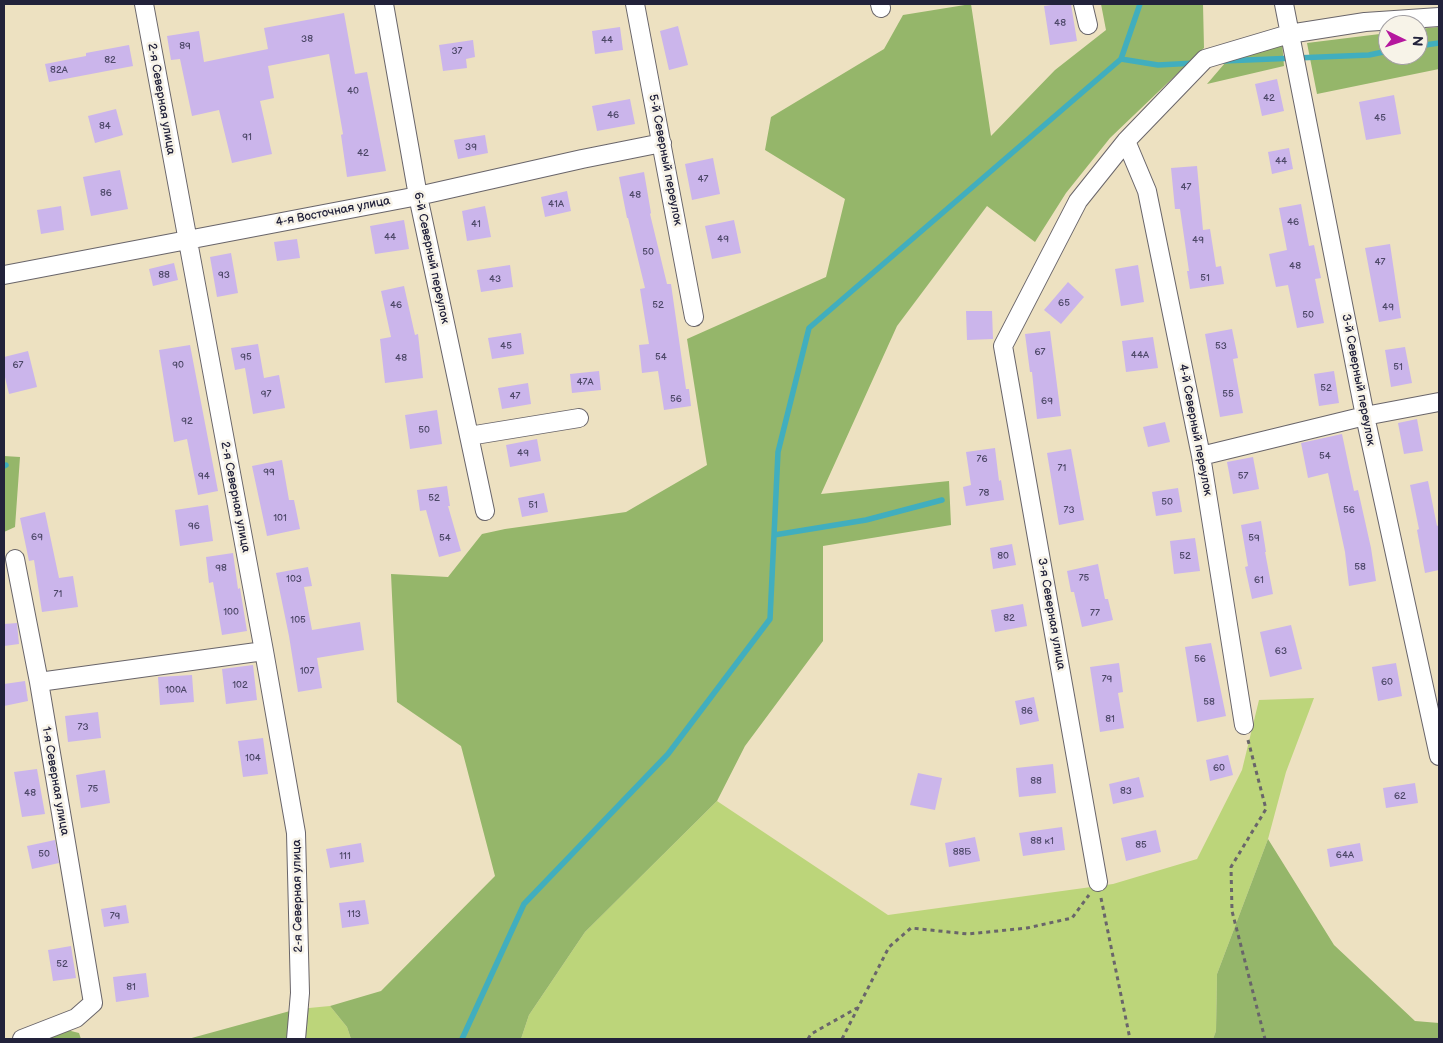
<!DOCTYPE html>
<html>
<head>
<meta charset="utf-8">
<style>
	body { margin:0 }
	#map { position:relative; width:1443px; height:1043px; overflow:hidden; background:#ede1c1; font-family:"Balsamiq Sans",sans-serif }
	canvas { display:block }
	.frame { position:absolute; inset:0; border:5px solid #22223b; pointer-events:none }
	.north { position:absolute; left:1378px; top:15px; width:50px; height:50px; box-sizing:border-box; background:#f7f3e8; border:1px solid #a29fa3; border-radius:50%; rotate:94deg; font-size:14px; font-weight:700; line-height:20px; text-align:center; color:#22223b }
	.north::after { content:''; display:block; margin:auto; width:18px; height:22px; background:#b5179e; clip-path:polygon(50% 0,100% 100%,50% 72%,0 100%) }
</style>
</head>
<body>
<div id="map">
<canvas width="1443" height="1043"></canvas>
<div class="frame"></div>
<div class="north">N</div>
</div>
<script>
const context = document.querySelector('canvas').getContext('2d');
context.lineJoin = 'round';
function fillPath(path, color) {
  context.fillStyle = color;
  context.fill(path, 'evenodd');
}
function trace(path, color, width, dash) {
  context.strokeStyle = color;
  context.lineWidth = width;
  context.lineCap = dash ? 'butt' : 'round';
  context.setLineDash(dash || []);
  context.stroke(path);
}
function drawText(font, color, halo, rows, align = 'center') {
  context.font = font + ' "Balsamiq Sans",sans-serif';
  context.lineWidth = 5;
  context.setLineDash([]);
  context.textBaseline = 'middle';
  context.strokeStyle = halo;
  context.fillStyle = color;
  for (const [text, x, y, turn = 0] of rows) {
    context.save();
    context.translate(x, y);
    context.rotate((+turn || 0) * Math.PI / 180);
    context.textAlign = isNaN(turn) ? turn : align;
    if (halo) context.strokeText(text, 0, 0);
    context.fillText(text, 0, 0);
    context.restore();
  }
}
fillPath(new Path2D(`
	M1314,698L1286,772L1268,839L1217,974L1216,1031L1213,1039H521L529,1015L585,932L717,801L888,915L1113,884L1197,859L1242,770L1259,700Z
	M330,1006L347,1027L351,1039H306L309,1008Z`), '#bcd57a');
fillPath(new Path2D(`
	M971,4L991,136L1055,70L1106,30L1101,4H1203L1204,48L1110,138L1066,193L1035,242L987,206L897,326L821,494L949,481L951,525L823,546V641L745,746L717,801L585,932L529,1015L521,1039H351L347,1027L330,1006L381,991L495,876L461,746L397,702L391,574L448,577L482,534L505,529L626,512L707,465L687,339L826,277L845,199L765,150L771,117L884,49L903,15Z
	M1439,27V69L1317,94L1307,43L1388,33V55H1418V29Z
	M1282,42L1284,66L1207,84L1231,56Z
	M4,456L20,457L15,527L4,532Z
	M1268,839L1334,945L1415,1021L1439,1023V1039H1213L1216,1031L1217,974Z
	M309,1008L306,1039H188L290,1011Z
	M67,1030L79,1033L81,1039H44Z`), '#95b66a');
trace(new Path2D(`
	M1418,46L1439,43
	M1121,59L1158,65L1196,63
	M1223,61L1369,55L1388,51
	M4,466L6,465
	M774,535L866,520L942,500
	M462,1039L524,904L668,754L770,619L778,452L809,328L1121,59L1140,4`), '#41aebe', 5.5);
fillPath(new Path2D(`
	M1059,4H1071L1077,41L1050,45L1044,6Z
	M344,13L355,74L367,72L386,171L347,177L341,135L343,134L329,54L268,66L274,98L260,101L272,154L232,163L219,110L192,116L180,59L171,60L167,36L199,31L204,62L268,49L264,28Z
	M678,26L688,65L669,70L660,31Z
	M620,27L623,50L595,54L592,31Z
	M473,40L475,57L466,59L467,68L443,71L439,45Z
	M129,45L133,66L49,82L45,64L86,56V53Z
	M1277,79L1284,111L1262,116L1255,84Z
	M1394,95L1401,134L1366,140L1359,102Z
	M630,99L635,124L597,131L592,106Z
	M116,109L123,135L95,143L88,116Z
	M485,135L488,153L458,159L454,140Z
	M1289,148L1293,169L1272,174L1268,152Z
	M713,158L720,194L692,200L685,164Z
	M1197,166L1203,230L1210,229L1216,267L1221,266L1224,284L1190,289L1187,271H1189L1180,209H1175L1171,168Z
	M120,170L128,209L91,216L83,177Z
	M644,172L651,213L650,214L667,284H671L686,389H689L691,406L664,410L658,371L642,373L639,345L649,344L640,289L645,288L628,218H627L619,177Z
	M567,191L571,211L545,217L541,197Z
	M1301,204L1309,246L1314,245L1321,278L1315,279L1324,323L1297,328L1288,285L1276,287L1269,254L1287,250L1279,208Z
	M61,206L64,230L41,234L37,210Z
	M485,206L491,237L467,241L462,211Z
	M404,220L409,249L375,254L370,226Z
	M734,220L741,253L712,259L705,226Z
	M297,239L300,258L277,261L274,242Z
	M1390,244L1401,318L1379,322L1365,248Z
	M231,253L238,293L217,297L210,257Z
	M174,263L178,280L153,286L149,269Z
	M510,265L513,287L481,292L477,270Z
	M1138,265L1144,302L1121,306L1115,269Z
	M1068,282L1084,297L1061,324L1044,310Z
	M404,286L415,335L418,334L423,378L385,383L380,339L391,337L381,291Z
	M966,311H992L993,339L967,340Z
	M1232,329L1238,358L1233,359L1243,413L1220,417L1205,334Z
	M1050,331L1061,416L1037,419L1032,372H1030L1025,334Z
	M521,333L524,354L492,359L488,338Z
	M1153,337L1158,368L1126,372L1122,341Z
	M258,344L264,378L279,375L285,408L253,414L245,368L235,370L231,348Z
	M190,345L218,491L198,495L187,439L174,442L159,350Z
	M1405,347L1412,383L1391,387L1385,350Z
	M28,351L37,387L9,394L4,373V357Z
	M599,371L601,390L572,393L570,374Z
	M1334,371L1339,403L1319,406L1314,374Z
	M528,383L531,404L502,409L498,388Z
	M437,410L442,444L410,449L405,415Z
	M1417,419L1423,451L1404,454L1398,423Z
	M1165,422L1170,442L1148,447L1143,427Z
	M1342,434L1354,491L1358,490L1371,548L1376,581L1349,586L1345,552L1328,473L1308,478L1301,443Z
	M537,439L541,461L510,467L506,445Z
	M995,448L999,481L1001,480L1004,500L966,506L963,487L971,485L966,452Z
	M1071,449L1084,520L1059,525L1047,453Z
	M1253,457L1259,489L1233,494L1227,462Z
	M282,460L289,500H294L300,529L267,536L252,466Z
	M1428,481L1437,526L1439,525V570L1425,573L1417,530L1419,529L1410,485Z
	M447,486L450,506H448L461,551L439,557L426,510L420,511L417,490Z
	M1178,488L1182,512L1156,516L1152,492Z
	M544,493L548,512L522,517L518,498Z
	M208,505L213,541L180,546L175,510Z
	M45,512L59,578L73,576L78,607L42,612L34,560L29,561L20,518Z
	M1261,521L1266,552H1265L1273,594L1252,599L1245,567L1248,566L1241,525Z
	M1195,538L1200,571L1174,574L1170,541Z
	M1012,544L1016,565L993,569L990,548Z
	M233,553L238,589L240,588L247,631L222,635L213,582L209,583L206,557Z
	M1098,564L1105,599H1108L1113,620L1082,627L1074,592H1071L1067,571Z
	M308,567L312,586L304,587L312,630L360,622L364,650L317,658L322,688L298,692L289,636L276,573Z
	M1023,604L1027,626L995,632L991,610Z
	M17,623L19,644L4,646V624Z
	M1291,625L1302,669L1270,677L1260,632Z
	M1211,643L1226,716L1197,722L1185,647Z
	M1119,663L1123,692L1118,693L1124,728L1100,732L1090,667Z
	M1396,663L1402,696L1378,701L1372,667Z
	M253,665L257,700L226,704L222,669Z
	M192,675L194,702L160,705L158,677Z
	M25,681L28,701L4,706V684Z
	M1034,697L1039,721L1020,725L1015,701Z
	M98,712L101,738L68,742L65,716Z
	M263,738L268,774L243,777L238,741Z
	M1228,755L1233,775L1210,781L1206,760Z
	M1053,764L1056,793L1019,797L1016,768Z
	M37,769L45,814L22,817L14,772Z
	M105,770L110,803L81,808L76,775Z
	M918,773L942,778L935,810L910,805Z
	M1139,777L1144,797L1113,804L1109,784Z
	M1415,783L1418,803L1386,808L1383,788Z
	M1062,827L1065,850L1023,856L1019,833Z
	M1156,830L1161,852L1126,861L1121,838Z
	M975,837L980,861L949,867L945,843Z
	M55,840L59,863L32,869L27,846Z
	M361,843L364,862L330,868L326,849Z
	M1360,843L1363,861L1330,867L1327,849Z
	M365,900L369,924L342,928L339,903Z
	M126,905L129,923L104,927L101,909Z
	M71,946L76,978L53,981L48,950Z
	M146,973L149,997L116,1002L113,977Z`), '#cbb5eb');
const minor = new Path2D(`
	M144,4L264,651L296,833L300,993L296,1039
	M384,4L418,196L485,511
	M635,4L694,317
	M880,4L881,8
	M1083,4L1088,25
	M1284,4L1365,416L1439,756
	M1126,141L1147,191L1201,456L1244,725
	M4,275L418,196L582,159L662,143
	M469,436L579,418
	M1201,456L1365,416L1439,402
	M15,559L39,682L93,1003L76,1018L22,1039
	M39,682L264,651
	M1098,882L1003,346L1078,201L1126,141L1205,59L1289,34L1365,22L1439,17`);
trace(minor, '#69656a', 20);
trace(new Path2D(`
	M1248,740L1266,809L1231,867L1232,911L1265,1039
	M1101,898L1130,1039
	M808,1039L811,1034L857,1008
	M842,1039L889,947L911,928L968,934L1027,928L1072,918L1089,895`), '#69656a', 3, [4, 4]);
trace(minor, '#fff', 18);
drawText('10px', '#4c4767', null, [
	["48",1060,23],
	["38",307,39],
	["44",607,40],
	["89",185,46],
	["37",457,51],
	["82",110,60],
	["82А",59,70],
	["40",353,91],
	["42",1269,98],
	["46",613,115],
	["45",1380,118],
	["84",105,126],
	["91",247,137],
	["39",471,147],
	["42",363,153],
	["44",1281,161],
	["47",703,179],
	["47",1186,187],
	["86",106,193],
	["48",635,195],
	["41А",556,204],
	["46",1293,222],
	["41",476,224],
	["44",390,237],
	["49",723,239],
	["49",1198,240],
	["50",648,252],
	["47",1380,262],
	["48",1295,266],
	["88",164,275],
	["93",224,275],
	["51",1205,278],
	["43",495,279],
	["65",1064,303],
	["46",396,305],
	["52",658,305],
	["49",1388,307],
	["50",1308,315],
	["45",506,346],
	["53",1221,346],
	["67",1040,352],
	["44А",1140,355],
	["95",246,357],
	["54",661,357],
	["48",401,358],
	["67",18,365],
	["90",178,365],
	["51",1398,367],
	["47А",585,382],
	["52",1326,388],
	["97",266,394],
	["55",1228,394],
	["47",515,396],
	["56",676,399],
	["69",1047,401],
	["92",187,421],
	["50",424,430],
	["49",523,453],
	["54",1325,456],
	["76",982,459],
	["71",1062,468],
	["99",269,472],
	["94",204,476],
	["57",1243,476],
	["78",984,493],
	["52",434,498],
	["50",1167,502],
	["51",533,505],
	["73",1069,510],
	["56",1349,510],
	["101",280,518],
	["96",194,526],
	["69",37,537],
	["54",445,538],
	["59",1254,538],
	["80",1003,556],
	["52",1185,556],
	["58",1360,567],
	["98",221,568],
	["75",1084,578],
	["103",294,579],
	["61",1259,580],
	["71",58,594],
	["100",231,612],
	["77",1095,613],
	["82",1009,618],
	["105",298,620],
	["63",1281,651],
	["56",1200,659],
	["107",307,671],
	["79",1107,679],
	["60",1387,682],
	["102",240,685],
	["100А",176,690],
	["58",1209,702],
	["86",1027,711],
	["81",1110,719],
	["73",83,727],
	["104",253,758],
	["60",1219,768],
	["88",1036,781],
	["75",93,789],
	["83",1126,791],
	["48",30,793],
	["62",1400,796],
	["88 к1",1042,841],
	["85",1141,845],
	["88Б",962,852],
	["50",44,854],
	["64А",1345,855],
	["111",345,856],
	["113",354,914],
	["79",115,916],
	["52",62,964],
	["81",131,987]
]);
drawText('12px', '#22223b', '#f7f3e8', [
	["2-я Северная улица",161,99,80],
	["5-й Северный переулок",665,160,79],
	["4-я Восточная улица",333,212,-11],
	["6-й Северный переулок",431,258,78],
	["3-й Северный переулок",1358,380,79],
	["4-й Северный переулок",1195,430,79],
	["2-я Северная улица",235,497,79],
	["3-я Северная улица",1051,614,80],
	["1-я Северная улица",55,781,80],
	["2-я Северная улица",298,896,-91]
]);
</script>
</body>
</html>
